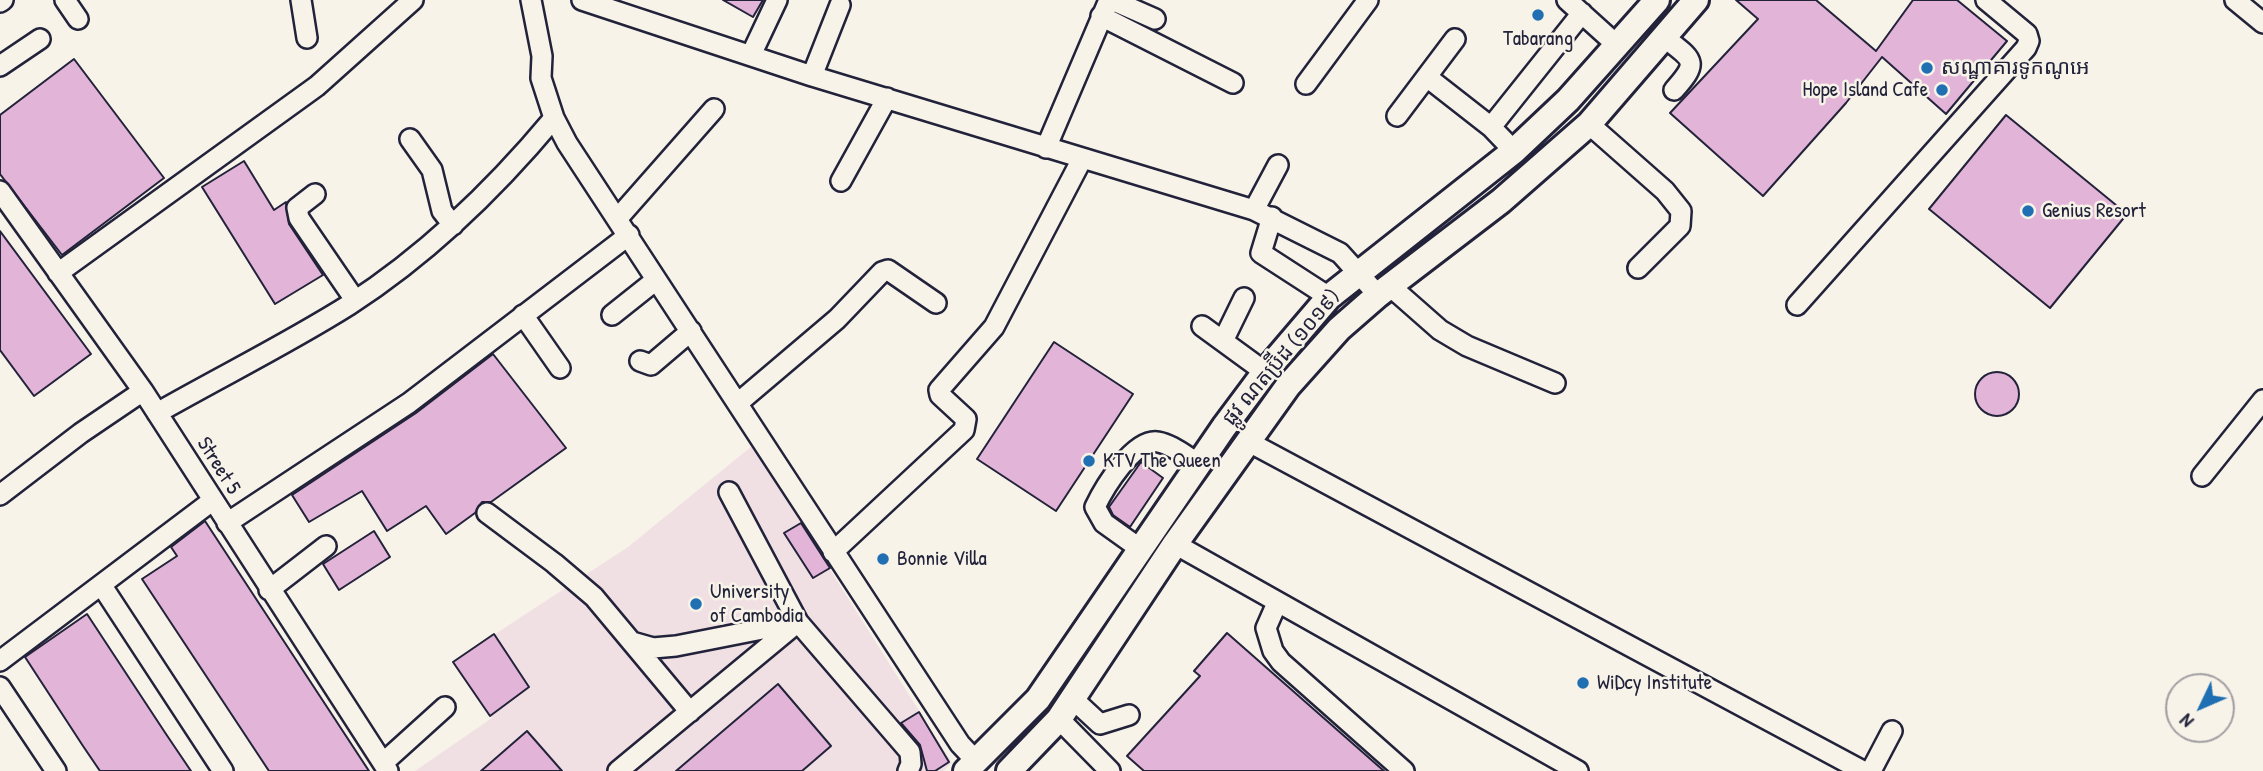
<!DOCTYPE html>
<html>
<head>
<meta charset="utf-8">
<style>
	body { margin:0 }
	#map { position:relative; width:2263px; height:771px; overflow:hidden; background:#f7f3e8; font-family:"Patrick Hand",sans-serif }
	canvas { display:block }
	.north { position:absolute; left:2165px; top:673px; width:70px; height:70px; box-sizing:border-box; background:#f7f3e8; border:2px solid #a29fa3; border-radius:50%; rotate:226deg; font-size:19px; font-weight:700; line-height:28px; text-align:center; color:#22223b }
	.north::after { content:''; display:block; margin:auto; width:24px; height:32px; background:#1f6fb2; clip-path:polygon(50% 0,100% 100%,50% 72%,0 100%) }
</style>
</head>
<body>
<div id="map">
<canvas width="2263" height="771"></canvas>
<div class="north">N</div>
</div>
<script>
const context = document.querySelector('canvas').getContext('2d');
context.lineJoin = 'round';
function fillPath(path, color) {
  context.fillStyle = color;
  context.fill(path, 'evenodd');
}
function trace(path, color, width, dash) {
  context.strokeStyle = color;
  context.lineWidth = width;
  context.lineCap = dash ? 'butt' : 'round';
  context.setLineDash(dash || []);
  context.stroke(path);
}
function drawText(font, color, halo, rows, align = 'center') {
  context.font = font + ' "Patrick Hand","Noto Sans Khmer",sans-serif';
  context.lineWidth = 5;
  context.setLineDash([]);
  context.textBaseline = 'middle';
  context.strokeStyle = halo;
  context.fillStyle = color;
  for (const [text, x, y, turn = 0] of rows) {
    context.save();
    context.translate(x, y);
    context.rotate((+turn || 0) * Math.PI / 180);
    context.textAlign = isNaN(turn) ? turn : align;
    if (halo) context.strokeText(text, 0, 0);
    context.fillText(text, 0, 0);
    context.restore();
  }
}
fillPath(new Path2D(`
	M752,446L952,763L943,771H415L492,718L454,661L628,547Z`), '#f1e0e3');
const building = new Path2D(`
	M723,0H763L753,17Z
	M1736,0H1816L1876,51L1913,0H1957L2007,41L1946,114L1882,57L1846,103L1763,196L1670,113L1758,19Z
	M74,59L164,178L62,255L0,174V115Z
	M2006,115L2127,214L2050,308L1929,209Z
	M244,161L274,210L286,202L289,224L323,275L275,304L202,187Z
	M0,231L91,354L34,396L0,350Z
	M1054,342L1133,394L1056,511L977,459Z
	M493,354L566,448L491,502H482L475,513L446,534L426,506L387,531L362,491L309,522L292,495L416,413Z
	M1975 394a22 22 0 1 1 44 0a22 22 0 1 1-44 0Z
	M1141,462L1163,478L1130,527L1113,515L1109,507Z
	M205,521L369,771H269L142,579L177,556L171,547Z
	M801,523L830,568L813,578L784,533Z
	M374,531L390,557L339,590L323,564Z
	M87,614L166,734L191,771H100L83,746L25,657Z
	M1227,633L1384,771H1144L1127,756L1200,676L1194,671Z
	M494,634L529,687L490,716L453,662Z
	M778,684L831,746L802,771H676Z
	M919,712L949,762L935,771H927L920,745L901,723Z
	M527,731L562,771H481Z`);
fillPath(building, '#e2b4d7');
trace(building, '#22223b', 2);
const minor = new Path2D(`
	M65,0L78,19
	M301,0L307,38
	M531,0L542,56L541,78L554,118L567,143L960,744L977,762
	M582,0L812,76L1254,210L1340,253L1378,295
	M1112,0L1155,19
	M1567,0L1618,46
	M2235,0L2263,23
	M0,2L3,0
	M1101,16L1233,83
	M1665,38C1693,60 1700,61 1674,90
	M751,55L777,0
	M0,66L40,39
	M812,76L840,5
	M1427,77L1491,127L1514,151
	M1306,84L1368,0
	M1397,116L1455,39
	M1589,124L1665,191L1681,211L1680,226L1638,268
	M1491,127L1582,13
	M410,139L432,170L442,211L453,225
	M1046,148L1109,0
	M841,181L887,98
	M0,191L143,391L388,771
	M315,194L297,208L299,218L355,300
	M1254,210L1278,165
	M1272,217L1261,253L1329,297
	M618,218L714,109
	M58,273L317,86L413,0
	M1390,286L1440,330L1467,346L1555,383
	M1797,305L2026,48L2029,41L2027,34L1986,0
	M523,315L560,368
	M612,315L656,280
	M1202,326L1265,372
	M1223,341L1244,298
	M640,361L651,365L691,331
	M738,403L837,319L882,272L888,270L936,303
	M157,413C220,377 287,344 349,305C428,254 494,190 554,118
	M1247,441L1863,771
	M2202,476L2263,400
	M729,492L798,622L910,752L911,764L908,771
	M0,495L81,433L143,391
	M487,513L554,563L594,597L690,712
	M227,523L409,403L629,235
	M1175,544L1578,771
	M1139,548L1104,523L1095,507C1104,488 1134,438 1158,442C1171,444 1187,457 1198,463
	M833,552L964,430L966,419L940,395L939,390L994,327L1082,159
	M102,586L223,771
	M269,590L326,546
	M1277,603L1266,628L1273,651L1281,662L1404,771
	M0,661L212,501
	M0,687L56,771
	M1073,699L1100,724L1129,715
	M1059,719L1110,771
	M383,763L445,707
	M618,771L798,622L676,646L653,648L632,642
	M1871,771L1892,731`);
const major = new Path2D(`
	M966,771L1038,699L1224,427L1265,372L1329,297L1514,151L1568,100L1657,0
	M1009,771L1059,719L1175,544L1288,386L1339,329L1378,295L1501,201L1589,124L1696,0`);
trace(minor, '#22223b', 24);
trace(major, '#22223b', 30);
trace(minor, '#f7f3e8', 19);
trace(major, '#f7f3e8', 24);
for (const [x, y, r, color] of [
	[1538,15,7,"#1f6fb2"],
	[1927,68,7,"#1f6fb2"],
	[1942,90,7,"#1f6fb2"],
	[2028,211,7,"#1f6fb2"],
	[1089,461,7,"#1f6fb2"],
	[883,559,7,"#1f6fb2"],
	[696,604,7,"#1f6fb2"],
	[1583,683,7,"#1f6fb2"]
]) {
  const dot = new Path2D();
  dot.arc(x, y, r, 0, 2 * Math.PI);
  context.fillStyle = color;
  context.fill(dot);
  trace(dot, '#f7f3e8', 2.5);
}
drawText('21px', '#22223b', '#f7f3e8', [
	["Tabarang",1538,39,"center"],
	["សណ្ឋាគារទូកណូអេ",1941,68],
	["Hope Island Cafe",1928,90,"right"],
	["Genius Resort",2042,211],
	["KTV The Queen",1103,461],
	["Bonnie Villa",897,559],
	["University",710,592],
	["of Cambodia",710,616],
	["WiDcy Institute",1597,683]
], 'left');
drawText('21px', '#22223b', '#f7f3e8', [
	["ផ្លូវ ណតប្រ៊ីដ (១០១៩)",1282,358,-50],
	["Street 5",218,466,58]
]);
</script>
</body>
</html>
